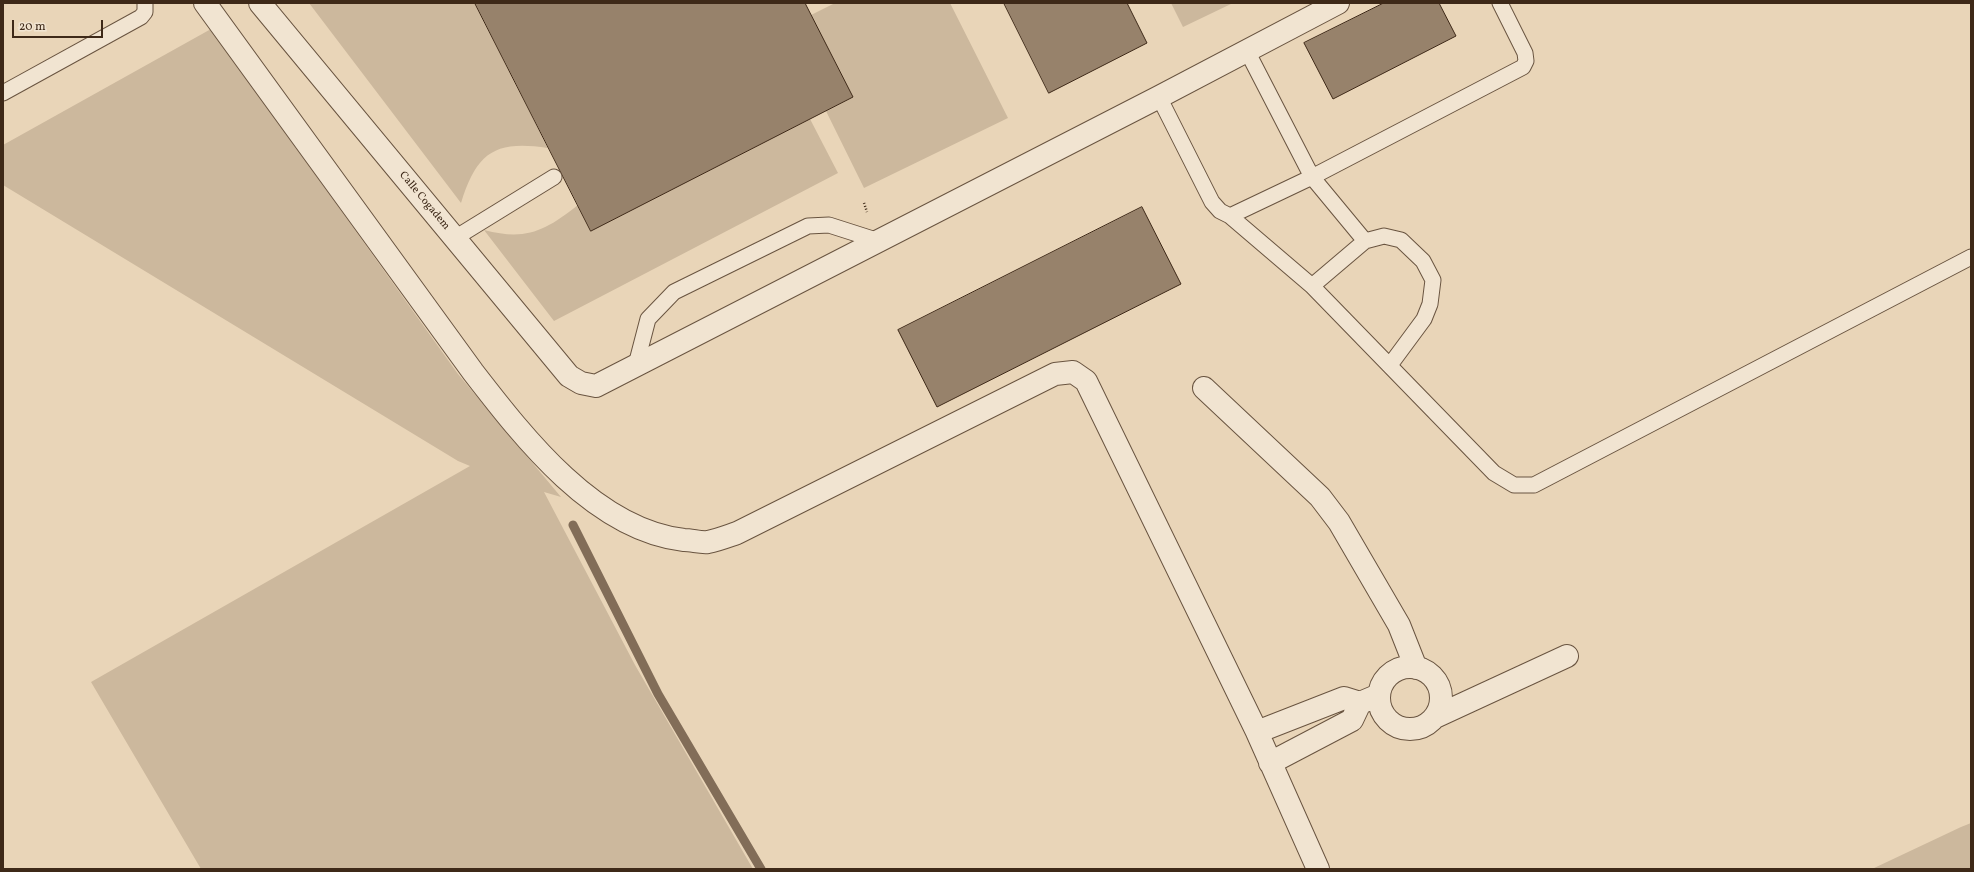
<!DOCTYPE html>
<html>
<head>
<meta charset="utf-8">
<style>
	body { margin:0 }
	#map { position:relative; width:1974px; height:872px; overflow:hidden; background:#e9d5b8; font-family:Vollkorn,serif }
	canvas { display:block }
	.frame { position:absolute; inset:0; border:4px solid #3e2918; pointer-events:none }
	.scale { position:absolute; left:12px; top:20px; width:91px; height:18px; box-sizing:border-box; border:2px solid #3e2918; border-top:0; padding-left:5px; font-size:12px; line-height:14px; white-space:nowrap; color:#3e2918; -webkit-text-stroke:3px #f1e4d1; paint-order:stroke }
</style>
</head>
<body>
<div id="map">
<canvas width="1974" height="872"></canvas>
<div class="frame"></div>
<div class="scale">20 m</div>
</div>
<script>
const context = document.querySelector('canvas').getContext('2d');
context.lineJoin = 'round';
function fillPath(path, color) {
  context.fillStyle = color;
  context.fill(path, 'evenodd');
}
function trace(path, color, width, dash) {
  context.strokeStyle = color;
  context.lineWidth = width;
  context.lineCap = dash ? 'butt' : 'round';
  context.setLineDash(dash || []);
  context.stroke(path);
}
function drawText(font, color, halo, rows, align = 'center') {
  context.font = font + ' Vollkorn,serif';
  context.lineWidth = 3;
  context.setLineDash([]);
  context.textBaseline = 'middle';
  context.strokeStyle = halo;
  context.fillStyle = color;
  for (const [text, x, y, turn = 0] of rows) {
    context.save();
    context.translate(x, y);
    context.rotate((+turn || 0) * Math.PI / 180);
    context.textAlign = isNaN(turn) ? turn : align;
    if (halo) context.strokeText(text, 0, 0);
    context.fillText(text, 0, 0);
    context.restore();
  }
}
fillPath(new Path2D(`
	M309,3H475L548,148C495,140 477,152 461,203Z
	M835,3H950L1008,118L864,188L826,111L853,97L811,15Z
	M1171,3H1233L1183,27Z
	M211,29L458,374L561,497L544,492L635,665L753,869H201L91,682L470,466L458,461L3,185V145Z
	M810,119L838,173L554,321L484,230C526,241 545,231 578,205L591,231Z
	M1971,823V869H1872L1961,827Z`), '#ccb89d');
trace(new Path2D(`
	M573,525L658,694L761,869`), '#826d58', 9);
const building = new Path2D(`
	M475,3H805L853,97L591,231Z
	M1004,3H1127L1147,43L1049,93Z
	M1384,3H1439L1456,36L1333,99L1304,43Z
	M1142,207L1181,284L937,407L898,330Z`);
fillPath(building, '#97826b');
trace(building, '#3e2918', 1);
const service = new Path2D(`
	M1247,51L1312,177L1365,241
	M3,93L141,17L145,12V3
	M1159,97L1212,202L1220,211L1230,216L1312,286L1494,473L1514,485H1534L1971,257
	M1230,216L1312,177L1523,67L1526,61L1525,53L1500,3
	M455,238L554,177
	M1312,286L1365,241L1384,236L1401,240L1423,261L1433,280L1430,304L1424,319L1390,365
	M636,365L648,319L674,292L808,226L829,225L879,241`);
const minor = new Path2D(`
	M205,3L473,372C524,438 595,530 684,540C692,540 701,543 708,542C718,540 728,536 737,533L1055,374L1073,372L1086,381L1257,732L1318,869
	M260,3L569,376L581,383L596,386L1159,97L1338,3
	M1204,388L1320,497L1339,522L1399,625L1416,668
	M1379 698a31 31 0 1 1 62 0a31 31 0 1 1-62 0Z
	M1435,717L1567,656
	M1257,732L1344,698L1360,703L1379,695
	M1270,763L1352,720L1360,703`);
trace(service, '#695440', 17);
trace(minor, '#695440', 24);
trace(new Path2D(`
	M864,203L867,212`), '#3e2918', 2.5, [1, 2]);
trace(service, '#f1e4d1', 15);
trace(minor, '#f1e4d1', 22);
drawText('11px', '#3e2918', '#f1e4d1', [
	["Calle Cogadem",424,201,50]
]);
</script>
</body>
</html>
